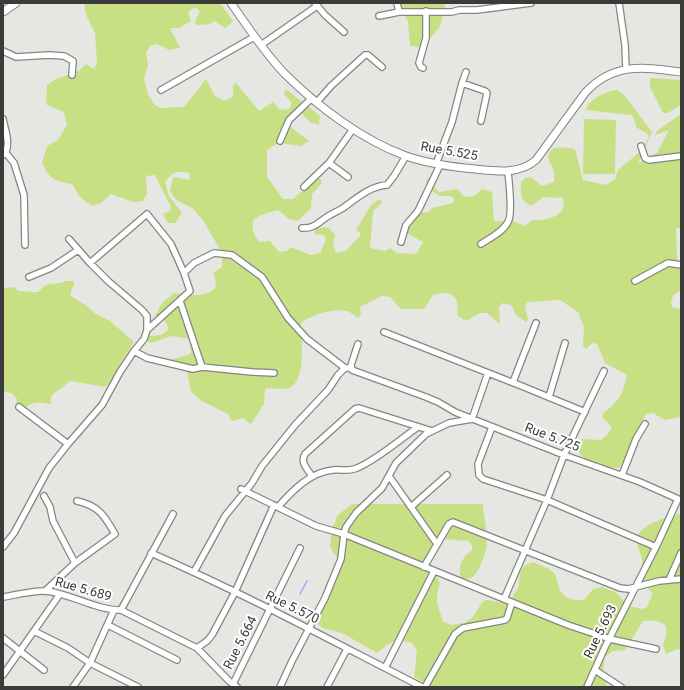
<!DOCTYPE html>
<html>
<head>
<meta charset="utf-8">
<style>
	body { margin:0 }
	#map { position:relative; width:684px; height:690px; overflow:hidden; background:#e6e7e3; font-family:Roboto,sans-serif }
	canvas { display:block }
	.frame { position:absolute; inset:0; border:4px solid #3b3c3a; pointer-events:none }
</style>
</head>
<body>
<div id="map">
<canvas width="684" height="690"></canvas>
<div class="frame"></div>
</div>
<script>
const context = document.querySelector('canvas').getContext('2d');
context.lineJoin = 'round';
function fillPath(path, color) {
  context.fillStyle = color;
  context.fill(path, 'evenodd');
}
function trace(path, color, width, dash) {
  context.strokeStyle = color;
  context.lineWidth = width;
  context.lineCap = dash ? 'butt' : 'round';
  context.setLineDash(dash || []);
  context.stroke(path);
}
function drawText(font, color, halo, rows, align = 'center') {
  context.font = font + ' Roboto,sans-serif';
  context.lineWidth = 4;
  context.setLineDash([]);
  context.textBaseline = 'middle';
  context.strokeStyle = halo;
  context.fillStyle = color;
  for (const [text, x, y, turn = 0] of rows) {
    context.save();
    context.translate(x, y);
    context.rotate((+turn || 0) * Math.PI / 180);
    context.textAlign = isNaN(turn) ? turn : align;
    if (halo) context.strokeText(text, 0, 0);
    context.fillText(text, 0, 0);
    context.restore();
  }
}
fillPath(new Path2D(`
	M84,3H200L202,4L220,3L233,21L226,28L214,21L210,24L197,25L195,22L200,11L195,7L188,12L191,21L179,28H170L180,48L169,50L157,44L150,46L146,53L148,65L144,79L148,94L154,104L160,108L184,107L206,79L215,96L224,101L233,97V85L236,83L259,111L273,102L280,110L289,109L292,103L284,94L286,89L320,116L319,125L310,122L302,114L290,116L288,125L309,141L301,146L278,143L267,150V177L283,199H293L316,179H321L322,183L312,194L311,208L298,221L289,219L278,210L261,215L253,220C252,229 253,235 260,242L270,241L279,252L287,251L290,247L311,255L320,253L326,240L324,235L315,234V230L324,227L329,228L335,235L333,244L336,253L346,251L359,237L361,233L356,230L371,205L379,199L383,202L373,211L370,248L385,251L390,248L397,253L416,254L423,242L407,233L409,224L419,213L429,212L432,208L453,203L454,198L450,196H440L428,189L426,180L430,177L434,179L435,188L439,192L458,189L464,197L474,196L482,189L492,192L494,221L515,222L525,226L532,220C545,220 568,218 563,198L544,197L531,206C520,200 520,194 521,182L525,178L531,177L542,186L554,182C554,179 555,175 554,173C554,168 551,165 549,161C545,143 566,148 575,149L583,180L606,185L615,179L618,170L642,150L649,137L647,133L637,128L632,115L586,110C587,100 608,90 618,90L625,96L652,132L638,164L645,158L657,153L669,130L655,135L657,131L681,114V227L676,229L677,258L681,264V290C674,294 669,299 672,307L681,309V417L665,420L653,413L646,414L643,419L625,460L619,468C606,468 581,463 577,448C576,443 579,441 583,439L601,440L607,435L612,427L603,418V413C618,403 624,392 627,375L605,363L597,344L592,343L586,349L583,346L584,327L578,312L560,300L527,302L525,307L528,319L526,322L516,315L511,305L503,303L499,306L500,324L487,313H480L466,321L458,316C457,312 458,308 457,303C455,291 442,292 433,295L424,309H401L390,297L382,296L360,307L361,314L358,318C355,316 351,312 347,311C334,308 312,314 301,323C301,338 307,381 289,388C283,390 273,388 267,388L265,390L264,404L251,424L243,418L233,421L231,420L228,414L200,400L191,391L187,372L170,360L191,354L190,339L171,336L151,343L146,340L149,336L162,335L169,329L164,320L155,316L162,303L174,293C188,294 206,299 216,287L214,272L222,267V253L203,220L192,208L176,200L170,191L173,177L190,180L189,173C176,171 173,171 165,182L169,196L182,213L175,223H168L163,214L170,211L171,207L155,175L146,176L147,194L143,201L133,202L111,194L101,203L92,206L80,197L72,184C55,181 49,179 42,163L47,146L58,140L67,125L64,112L47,105L46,103L47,85L56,79L79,71L86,64L94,69L97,63L95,33L86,15Z
	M399,3H445L444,12L439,29L436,31L429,40L419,47L410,46L408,21L400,8Z
	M650,78L681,80V107L679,106L668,113H663L650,87Z
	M584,119L616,120L615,174H583Z
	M66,281H73L74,285L71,291V296L87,306L94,313L110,321L134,342L120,364L115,378L105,387L71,381C67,382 66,385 63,387C56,392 49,394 51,404C40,403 36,400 26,407L27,411L25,413H20L15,408L17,399L12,393L3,392V288L14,287L18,291L33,292H38L43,287L49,284L61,283Z
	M352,504H483C485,532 493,543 478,570C473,578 470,580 461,578C457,564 463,558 472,550V545L468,541L443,539L435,542L432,546L430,561L440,584C434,600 438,605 443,621L451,625L464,623L472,618L483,601L487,600L506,603L510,601L518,588L520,574L524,566L533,562C539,565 548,567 553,572C558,577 557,586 561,592C565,599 576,601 584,600L593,589L602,587L615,592L629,606L643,609L647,607L653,593C637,579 643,578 642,560C641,552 635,545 638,536C641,525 671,514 681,514V650L677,649L666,654L663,645L666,636V626C660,620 652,620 643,621L625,650L613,651L605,657L603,671L607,687H432L414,677L417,651L412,643C394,638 392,642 377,653L342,633L323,628L316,623L331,593L340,566L338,559L332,550L330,546L332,529L338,515Z`), '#c6e083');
trace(new Path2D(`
	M300,594L307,581`), '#a1a9f1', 1.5);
const street = new Path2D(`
	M315,3L325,15L344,32
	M397,3L399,12
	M619,3L625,45L626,69
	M379,16L399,12H452L459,10H477L531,3
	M261,45L317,6
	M3,51L16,57L49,55L64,56L73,61L72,75
	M423,68L421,67L419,63L426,38V11
	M462,83L485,91L487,93L481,121
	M161,90L254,37
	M317,102L331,86L365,55H368L382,67
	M3,119C5,129 12,148 3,155
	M280,141L289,120L312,98
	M641,146L645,158L649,160L681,156
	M6,153L14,163L24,195L25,245
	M329,163L348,177
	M436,164L452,122L462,83L466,72
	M304,187L329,163L353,129
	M302,228C312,229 317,224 324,219C330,214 337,212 343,208C357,198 370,186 387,185L394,176L406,156
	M401,242L406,225L418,211L440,165
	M481,244C490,238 503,232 508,222C513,214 509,182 508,172
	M90,263L147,214L171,244L184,273L190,291L147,330
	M184,273L194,263L214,253L232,255L262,277L288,318L307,339L345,368
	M29,277L51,268L78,250
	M635,281L668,263L681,265
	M180,301L202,367
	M384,332L524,387L585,412
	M358,344L351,365L352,370L426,397L438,402L455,412L564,455L640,482L678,499L656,547L605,647L587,687
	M134,351L147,358L193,369L202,367L252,372L274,373
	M513,382L536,323
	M549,397L565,343
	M19,407L68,444
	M492,427L478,464L479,475L483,479L547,500L656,547
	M622,475L636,439L645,424
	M312,476C307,469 300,462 305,454L355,409L359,408L432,431
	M389,476L437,544
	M241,489L316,526L344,534L568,625L610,639L656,649
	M44,496L50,507L53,521L75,563
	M278,507C292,491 310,472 333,470C341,469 349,472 357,468C378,459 399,440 418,427
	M411,507L447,475
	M3,547L14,533L49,468L68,444L102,405L120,372L134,351L144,339L147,330V316L142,310L108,281L90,263L69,239
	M151,553C243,593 332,641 422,687
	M424,567L449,524L453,522L620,588L628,589L659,581L681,579
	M194,572L225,516L252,483L262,466L295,425L328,390L338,375L345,368H351
	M669,580L681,553
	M45,591L75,563L115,534C104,515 99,506 77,501
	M3,597C16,595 34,590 46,591C72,594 95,610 121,610L173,514
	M504,599L547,500L564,455L604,371
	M121,610L197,648L229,681L237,687
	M108,625L177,660
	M34,631L68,648L90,663L138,687
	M3,638L44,670
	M197,648L207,641L212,635L235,592L274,505
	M385,668L434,571
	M595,670L621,687
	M3,675L60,594
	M233,684L300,548
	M73,687L90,663L114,610
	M280,687L292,661L325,598L341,559L344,534L346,527L356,513L382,488L396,463L426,434L449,423L472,419L488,373
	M327,687L347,649
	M425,687L455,634L463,628L505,620L507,618L512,602`);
const secondary = new Path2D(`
	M231,3C248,27 264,52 284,73C317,106 362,140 406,156C429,164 452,167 475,169C495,171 519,175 536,160L585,93C613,62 644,67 681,72
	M3,12L16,3`);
trace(street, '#848682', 8);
trace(secondary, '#848682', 9);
trace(street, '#fff', 5.5);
trace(secondary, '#fff', 7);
drawText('13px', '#3b3c3a', '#fff', [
	["Rue 5.525",449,152,10],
	["Rue 5.725",552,438,21],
	["Rue 5.689",83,590,16],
	["Rue 5.570",292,608,26],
	["Rue 5.693",601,632,-64],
	["Rue 5.664",241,643,-63]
]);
</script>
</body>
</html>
